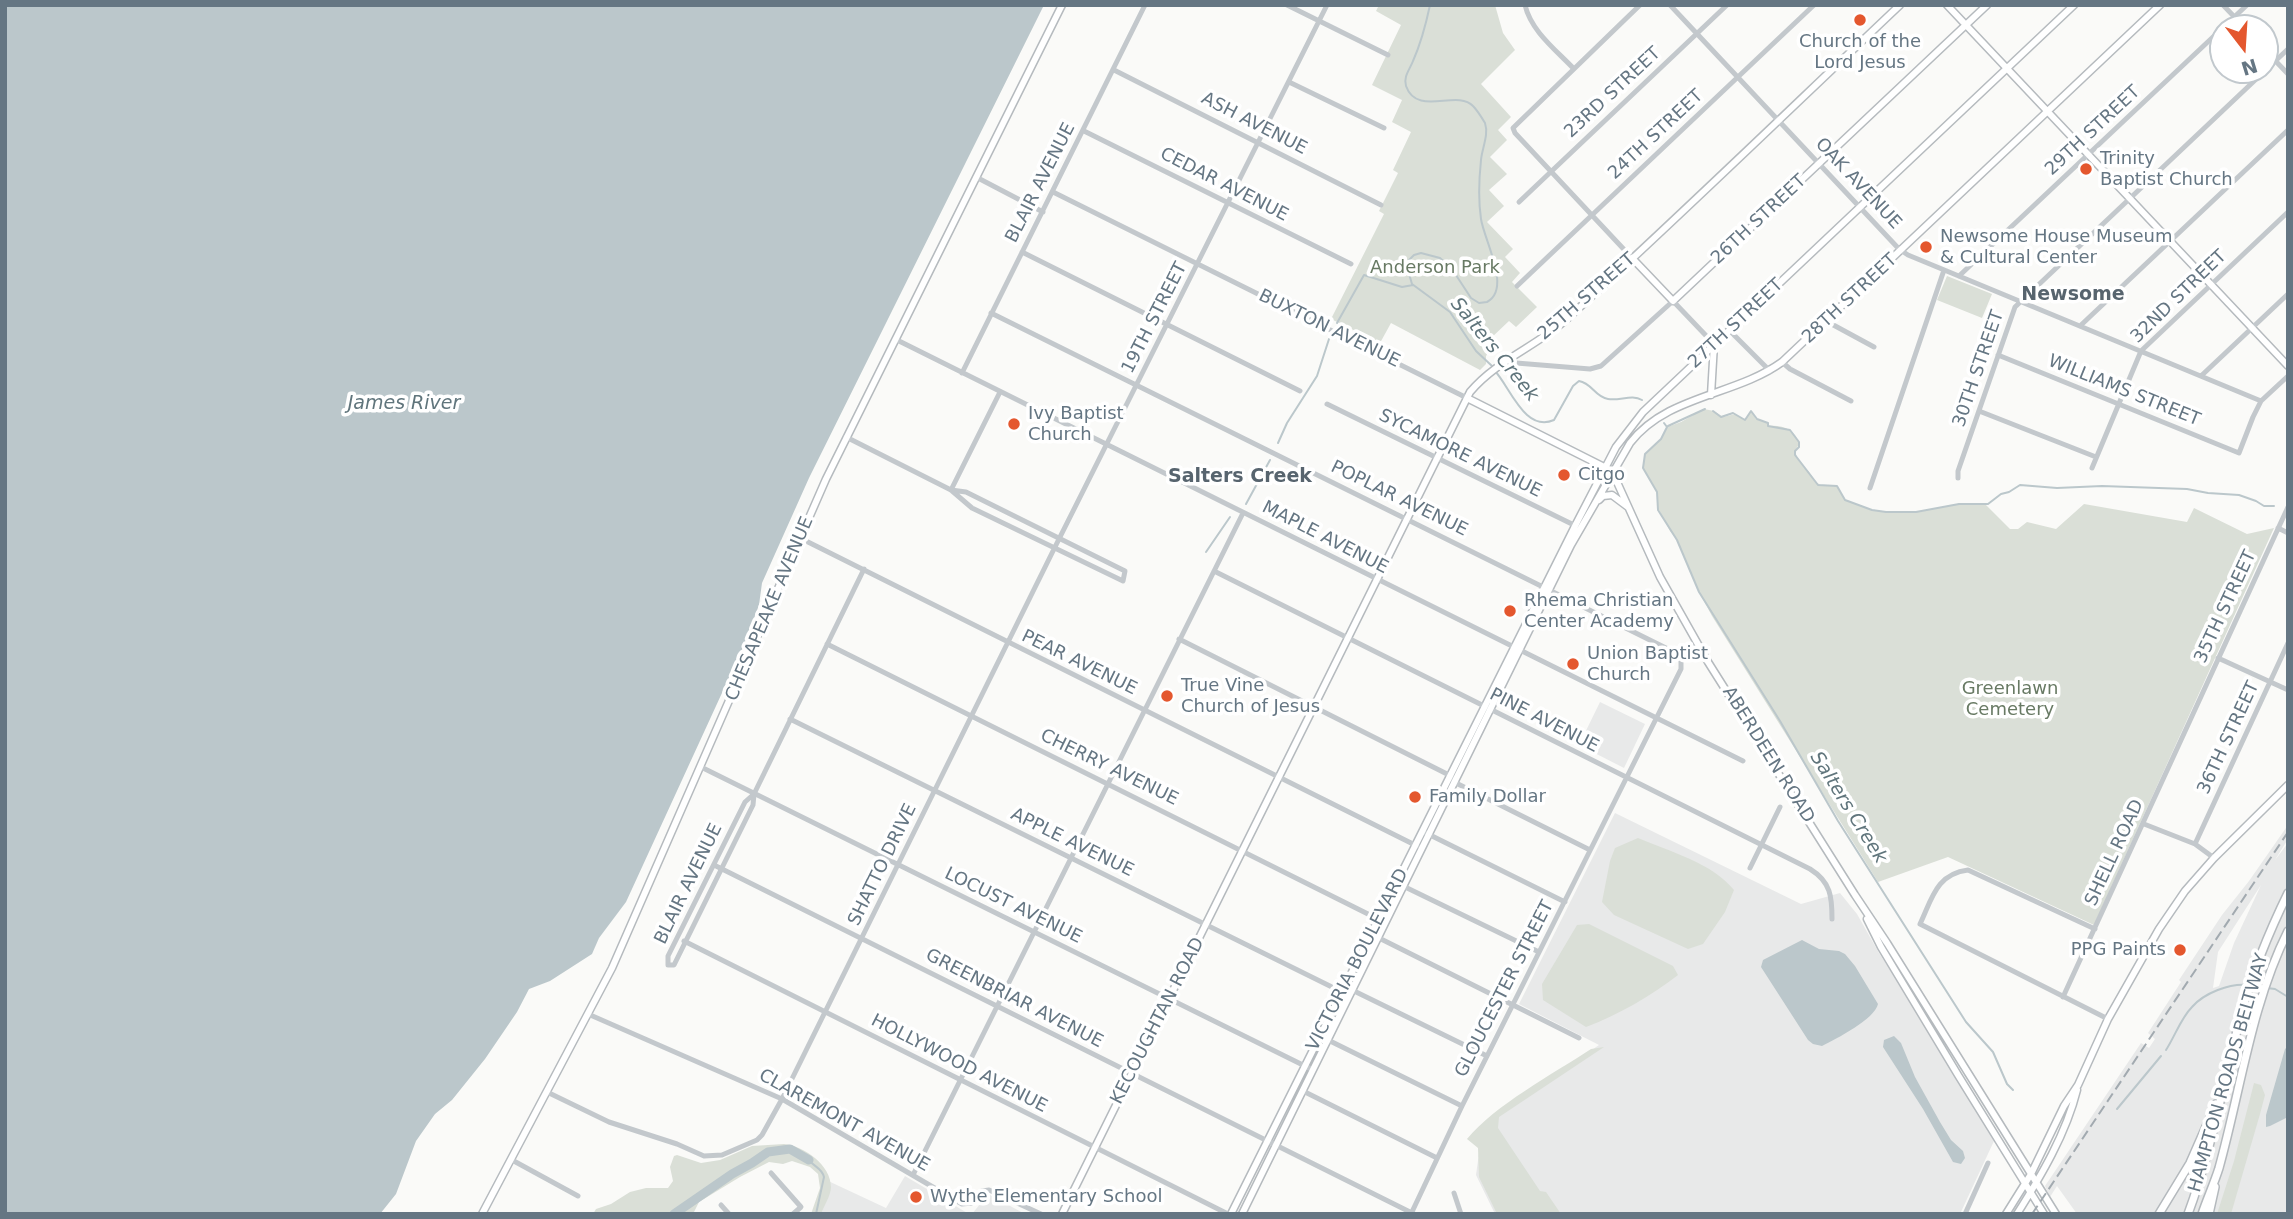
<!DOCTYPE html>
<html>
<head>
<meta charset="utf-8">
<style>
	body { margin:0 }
	#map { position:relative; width:2293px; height:1219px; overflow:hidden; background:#fafaf8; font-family:"DejaVu Sans",sans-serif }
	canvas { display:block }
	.frame { position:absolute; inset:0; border:7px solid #657683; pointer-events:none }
	.north { position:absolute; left:2209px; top:14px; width:70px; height:70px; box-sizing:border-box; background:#fff; border:2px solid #c1c8cd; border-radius:50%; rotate:163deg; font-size:19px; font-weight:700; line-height:28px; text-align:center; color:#657683 }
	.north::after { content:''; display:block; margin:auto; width:24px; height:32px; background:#e4572e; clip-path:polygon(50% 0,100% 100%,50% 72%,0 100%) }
</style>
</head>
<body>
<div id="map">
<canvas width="2293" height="1219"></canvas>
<div class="frame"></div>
<div class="north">N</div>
</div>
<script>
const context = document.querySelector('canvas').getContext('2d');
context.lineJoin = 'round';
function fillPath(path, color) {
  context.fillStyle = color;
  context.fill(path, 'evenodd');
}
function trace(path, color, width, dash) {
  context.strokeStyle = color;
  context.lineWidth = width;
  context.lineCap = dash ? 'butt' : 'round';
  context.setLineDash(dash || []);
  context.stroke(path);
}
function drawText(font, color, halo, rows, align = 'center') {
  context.font = font + ' "DejaVu Sans",sans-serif';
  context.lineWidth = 7;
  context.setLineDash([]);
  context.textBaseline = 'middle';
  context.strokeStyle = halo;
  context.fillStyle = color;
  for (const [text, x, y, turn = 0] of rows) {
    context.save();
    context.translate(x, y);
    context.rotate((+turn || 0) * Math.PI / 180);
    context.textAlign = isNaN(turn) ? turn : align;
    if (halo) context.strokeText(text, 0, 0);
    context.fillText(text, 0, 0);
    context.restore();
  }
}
fillPath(new Path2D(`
	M1600,702L1645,724L1624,768L1579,745Z
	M1615,813L1801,904L1840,893L1857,914L1879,953L1903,989L1994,1141L1960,1214H1495L1476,1175L1483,1125L1599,1045L1519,1004Z
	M2288,825V839L2275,860L2288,843V1214H2077L2057,1186L2050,1197L2045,1186L2141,1043L2149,1048L2155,1039L2148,1033L2181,982L2179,980L2222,915L2249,881ZM2261,885L2234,943L2219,986L2213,988L2218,952Z
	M905,1176L969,1214H816L824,1179L886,1208Z
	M988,1194L1025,1214H972Z`), '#e8e9e9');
fillPath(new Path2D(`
	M1379,5H1495L1503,33L1515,50L1481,84L1511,117L1498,130L1507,140L1490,157L1507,174L1489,190L1504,206L1487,222L1513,249L1505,257L1520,273L1512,282L1537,307L1516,327L1509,321L1490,339L1493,347L1486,356V364L1480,370L1391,323L1380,343L1331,319L1384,214L1379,211L1398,173L1393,170L1411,132L1392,122L1402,100L1372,85L1401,25L1376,11Z
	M1947,276L1992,294L1982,318L1937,300Z
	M1704,409L1714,411L1723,417L1735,414L1745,420L1751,411L1756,419L1768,423L1769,426C1783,425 1795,429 1799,444L1795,451C1798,464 1811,470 1815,482L1823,486H1837L1845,500L1873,510L1886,512H1916L1959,504L1976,505L1984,503L2010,529H2018L2027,522L2056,529L2084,504L2187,522L2194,508L2247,534L2274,528L2094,925L1948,857L1878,882L1712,616L1699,592L1677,540L1670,531L1657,506V492L1643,468L1645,454L1661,439L1667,427L1681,422Z
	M1638,838C1670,852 1711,862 1734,890L1725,912L1703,944L1688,949L1614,915L1602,902L1610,861L1615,848Z
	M1589,924L1673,966L1678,975C1651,996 1618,1015 1586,1027L1543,1000L1542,984L1577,925Z
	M1604,1047L1499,1117L1498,1128L1540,1191L1546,1192L1561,1214H1497L1479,1177L1478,1148L1467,1139C1495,1105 1553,1074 1591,1049Z
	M2254,1083L2261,1085L2265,1095L2260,1114L2231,1214H2217L2234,1161Z
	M784,1144C804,1146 831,1165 831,1187C831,1195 824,1206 821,1214H811L820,1188L818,1174L810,1167L792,1161L783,1164L769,1162L740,1177L699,1202L693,1214H593L596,1209L611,1204L630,1192L646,1188H668L673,1181L670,1167L674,1156L677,1155L701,1163L720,1160L752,1146Z`), '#dadfd7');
fillPath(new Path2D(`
	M5,5H1044L809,478L762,583L759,605L744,645L626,902L599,938L592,954L550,981L529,989L517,1012L485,1059L452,1100L435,1114L416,1141L396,1194L380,1214H5Z
	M1802,940L1819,949L1839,951L1845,954L1855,966L1878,1004C1875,1019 1836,1039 1822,1046L1813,1044L1808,1040L1761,967L1763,960Z
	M1894,1036L1901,1043L1915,1077L1940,1122L1951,1140L1963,1151L1965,1158L1961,1164L1953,1162L1923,1109L1883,1047L1884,1040Z
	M2288,1046V1117L2270,1126L2266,1127V1115L2285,1049Z`), '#bbc7cb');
trace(new Path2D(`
	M1430,5C1426,24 1421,43 1413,61C1410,69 1403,77 1406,86C1417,117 1457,89 1473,106C1477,110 1482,118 1485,123C1489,135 1482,148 1481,160C1479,179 1478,199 1481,219C1484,240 1512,289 1487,302L1479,303L1471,298L1452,269L1440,258L1421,253L1414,255L1409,260L1407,267L1412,284L1450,312L1476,351L1492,366
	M1337,323L1364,275L1402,287L1413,285
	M1495,371C1510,387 1525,433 1554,420L1573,386L1579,381C1592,383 1595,397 1608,399C1620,401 1632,394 1642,400
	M1713,411L1721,417L1733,413L1745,420L1751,411L1757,419L1768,423V426L1790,430L1799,442V447L1795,451V455L1818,485L1837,486L1845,500L1872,510L1886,512H1916L1959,504H1988L2001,494L2009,492L2020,485L2057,488L2102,486L2187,489L2208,493L2239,495L2256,501L2264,506H2274
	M1664,423L1667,427L1661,439L1645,454L1643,468L1657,492L1658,510L1677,540L1699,592L1780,721L1838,821L1966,1022L1993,1052L2007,1084L2013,1090
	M1668,426L1705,409
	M1278,443L1287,423L1317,376L1329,339
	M1246,504L1270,460
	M1206,552L1230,517
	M2267,988L2275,989L2288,997
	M2166,1050C2175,1036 2181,1018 2192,1007C2204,993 2230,983 2248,985
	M2117,1109L2161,1056
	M809,1160C814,1167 822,1168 824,1177L816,1214`), '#bbc7cb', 2);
trace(new Path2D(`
	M674,1214L732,1174L752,1163L768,1152L790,1149L809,1160`), '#bbc7cb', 9);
const major = new Path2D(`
	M1947,5L2288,366
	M1632,258L1673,301L1987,5
	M1711,395L1714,344
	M1467,398L1612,471L1660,577L1708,662L1855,895L1887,943L2056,1214
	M1599,500L1603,496L1612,495L1628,507
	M1867,919L1881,947L1958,1075L2044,1214
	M482,1214L612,968L826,479L1062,5
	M1062,1214L1470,392C1497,360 1537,346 1567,319C1680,216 1789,110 1900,5
	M1231,1214L1575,526L1616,447L1643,412L2074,5
	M1242,1214L1571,545L1630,443C1667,395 1735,396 1782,362L2160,5
	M2006,1214L2031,1174L2064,1106L2078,1085L2108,1019L2159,929L2185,891L2214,858L2288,785
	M2017,1214C2041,1176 2066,1134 2077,1090`);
const highway = new Path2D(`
	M2159,1214L2190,1163L2216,1104
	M2188,1214C2213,1147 2224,1076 2243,1008C2254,968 2270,930 2288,893
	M2202,1214C2207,1199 2214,1184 2219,1168C2241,1089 2251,1005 2288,931
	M2209,1214L2215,1187`);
trace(major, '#b5babe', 9);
trace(highway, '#b4b9bd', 10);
trace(new Path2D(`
	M1287,5L1388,55
	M1525,5C1531,31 1556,50 1574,69
	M1670,5L1899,249L1908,255L2261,401
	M2223,5L2245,28
	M2265,50L2288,74
	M1114,70L1381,205
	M1289,82L1384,128
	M1084,131L1351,264
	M976,177L1043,212
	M1053,192L1467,398
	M1519,202L1727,5
	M1022,252L1300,391
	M1632,258L1515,133L1513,128L1640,5
	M1959,276L2247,5
	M1517,286L1814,5
	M991,313L1676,653L1681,659V669L1462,1106L1411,1214
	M1826,321L1874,347
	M2080,326L2288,130
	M1729,330L1770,371
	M895,339L1743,761
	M1998,355L2239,453L2253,417L2261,401L2288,376
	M1504,362L1590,369L1601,366L1673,301L1714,344
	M1782,362L1790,369L1851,401
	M962,373L1145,5
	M2201,376L2288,294
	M1327,404L1576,526
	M1979,411L2096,457
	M846,437L951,490L972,508L1123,581L1125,571L966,492L951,490
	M2092,468L2141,351L2288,212
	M1958,478V471L2015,307L2288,49
	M1870,488L1944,270
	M951,490L1000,392
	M2278,528L2288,533
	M800,538L1417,846
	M1214,571L1810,869C1831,882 1832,897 1832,919
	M1179,639L1451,776L1454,782L1590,850
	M827,644L1378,919
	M2218,658L2288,690
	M790,719L1342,992
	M701,767L1313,1070
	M754,794L745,802L668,956V965H674L753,805L754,794L864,569
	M2144,824L2195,844L2214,858
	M1426,833L1565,902
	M2195,844L2288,643
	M714,865L1414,1214
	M1750,868L1780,807
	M1403,886L1539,952
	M2095,929L1968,870C1936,874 1932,899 1920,924L2108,1019
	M1379,938L1579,1038
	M684,941L1228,1214
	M1352,990L1487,1056
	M2063,997L2288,507
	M588,1014L782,1099L962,1204L972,1203L982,1191L989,1190L1041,1214
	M1328,1040L1462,1106
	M1303,1091L1437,1158
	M547,1092L609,1122L677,1144L704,1156L722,1155L757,1140L762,1135L782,1099L1054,549L1327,5
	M512,1160L578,1196
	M771,1173L801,1207L793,1214
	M913,1175L1243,513
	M1454,1193L1461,1214
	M721,1205L729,1214
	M1965,1214L1988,1163`), '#c3c8cc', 5);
trace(major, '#fff', 6);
trace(highway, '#fff', 7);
trace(new Path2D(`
	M2032,1214L2288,832`), '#a2aab0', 2, [10, 5]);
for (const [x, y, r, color] of [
	[1860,20,7,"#e4572e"],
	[2086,169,7,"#e4572e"],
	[1926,247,7,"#e4572e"],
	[1014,424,7,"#e4572e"],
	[1564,475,7,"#e4572e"],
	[1510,611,7,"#e4572e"],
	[1573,664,7,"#e4572e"],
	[1167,696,7,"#e4572e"],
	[1415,797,7,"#e4572e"],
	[2180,950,7,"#e4572e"],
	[916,1197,7,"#e4572e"]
]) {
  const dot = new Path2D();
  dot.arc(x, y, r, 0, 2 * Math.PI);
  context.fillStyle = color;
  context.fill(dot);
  trace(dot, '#fff', 2.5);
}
drawText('18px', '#657683', '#fff', [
	["Church of the",1860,42,"center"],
	["Lord Jesus",1860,63,"center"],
	["Trinity",2100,159],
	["Baptist Church",2100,180],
	["Newsome House Museum",1940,237],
	["& Cultural Center",1940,258],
	["Ivy Baptist",1028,414],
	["Church",1028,435],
	["Citgo",1578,475],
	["Rhema Christian",1524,601],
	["Center Academy",1524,622],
	["Union Baptist",1587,654],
	["Church",1587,675],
	["True Vine",1181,686],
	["Church of Jesus",1181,707],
	["Family Dollar",1429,797],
	["PPG Paints",2166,950,"right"],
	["Wythe Elementary School",930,1197]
], 'left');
drawText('18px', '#657683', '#fff', [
	["23RD STREET",1613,93,-43],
	["ASH AVENUE",1254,124,27],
	["29TH STREET",2093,131,-43],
	["24TH STREET",1656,135,-43],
	["BLAIR AVENUE",1041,183,-63],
	["OAK AVENUE",1858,184,47],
	["CEDAR AVENUE",1224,185,27],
	["26TH STREET",1759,220,-43],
	["25TH STREET",1587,297,-41],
	["32ND STREET",2179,297,-44],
	["28TH STREET",1850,299,-43],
	["19TH STREET",1155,318,-63],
	["27TH STREET",1736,324,-43],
	["BUXTON AVENUE",1329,329,26],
	["30TH STREET",1979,369,-71],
	["WILLIAMS STREET",2124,391,22],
	["SYCAMORE AVENUE",1460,454,26],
	["POPLAR AVENUE",1399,499,26],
	["MAPLE AVENUE",1325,538,27],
	["35TH STREET",2226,607,-65],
	["CHESAPEAKE AVENUE",770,609,-67],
	["PEAR AVENUE",1079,663,26],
	["PINE AVENUE",1544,721,27],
	["36TH STREET",2229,738,-65],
	["ABERDEEN ROAD",1768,755,58],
	["CHERRY AVENUE",1109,768,26],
	["APPLE AVENUE",1072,843,26],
	["SHELL ROAD",2115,853,-65],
	["SHATTO DRIVE",883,865,-64],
	["BLAIR AVENUE",689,884,-64],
	["LOCUST AVENUE",1013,906,26],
	["VICTORIA BOULEVARD",1358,960,-63],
	["GLOUCESTER STREET",1505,989,-63],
	["GREENBRIAR AVENUE",1014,999,27],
	["KECOUGHTAN ROAD",1158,1021,-63],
	["HOLLYWOOD AVENUE",959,1064,27],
	["HAMPTON ROADS BELTWAY",2229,1073,-74],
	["CLAREMONT AVENUE",844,1121,29]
]);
drawText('18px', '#687a64', '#fff', [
	["Anderson Park",1435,268],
	["Greenlawn",2010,689],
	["Cemetery",2010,710]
]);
drawText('bold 19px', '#57646e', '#fff', [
	["Newsome",2073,295],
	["Salters Creek",1240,477]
]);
drawText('italic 19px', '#60757c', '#fff', [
	["Salters Creek",1494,350,51],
	["James River",404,404],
	["Salters Creek",1848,808,58]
]);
</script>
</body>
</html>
